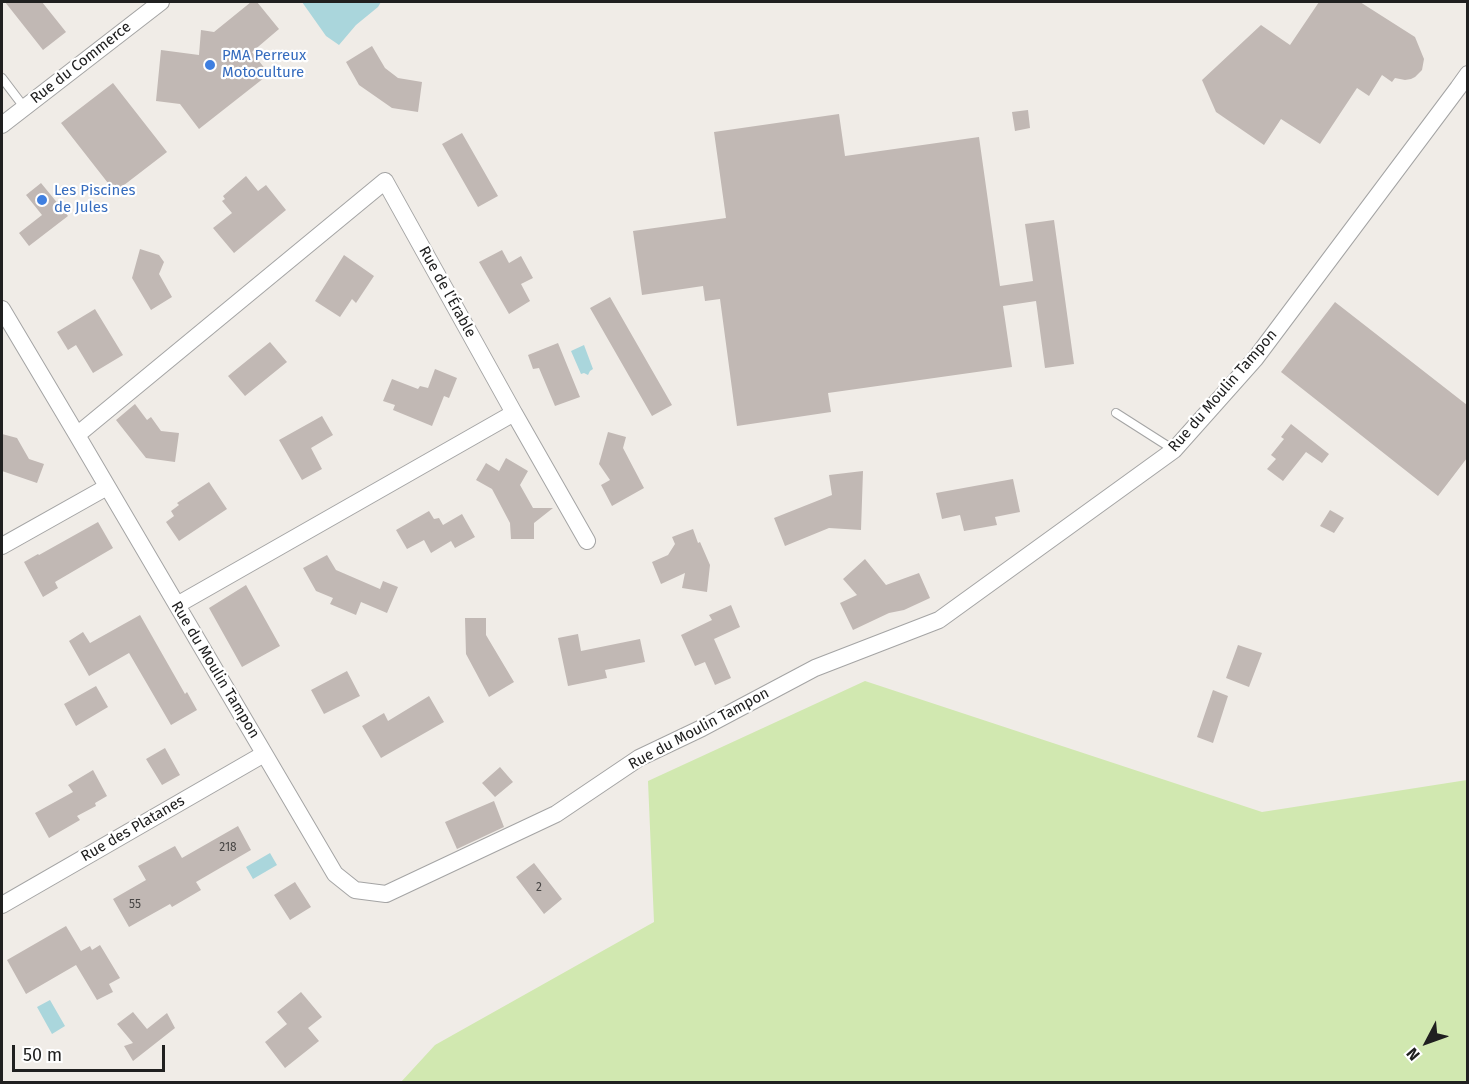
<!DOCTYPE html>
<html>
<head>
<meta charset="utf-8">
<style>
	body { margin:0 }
	#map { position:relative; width:1469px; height:1084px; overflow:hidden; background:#f0ece7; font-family:"Fira Sans",sans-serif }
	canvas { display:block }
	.frame { position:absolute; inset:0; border:3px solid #202020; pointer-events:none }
	.north { position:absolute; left:1397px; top:1012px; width:60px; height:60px; -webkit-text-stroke:4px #fff; paint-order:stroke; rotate:229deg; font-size:16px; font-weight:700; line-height:24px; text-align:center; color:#202020 }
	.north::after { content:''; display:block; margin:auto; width:21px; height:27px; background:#202020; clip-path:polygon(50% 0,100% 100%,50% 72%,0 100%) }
	.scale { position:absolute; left:12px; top:1045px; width:153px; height:27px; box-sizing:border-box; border:3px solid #202020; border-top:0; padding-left:8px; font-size:18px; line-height:21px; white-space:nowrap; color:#202020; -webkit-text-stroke:4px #fff; paint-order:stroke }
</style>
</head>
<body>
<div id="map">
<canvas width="1469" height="1084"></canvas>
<div class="frame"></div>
<div class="north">N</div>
<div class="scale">50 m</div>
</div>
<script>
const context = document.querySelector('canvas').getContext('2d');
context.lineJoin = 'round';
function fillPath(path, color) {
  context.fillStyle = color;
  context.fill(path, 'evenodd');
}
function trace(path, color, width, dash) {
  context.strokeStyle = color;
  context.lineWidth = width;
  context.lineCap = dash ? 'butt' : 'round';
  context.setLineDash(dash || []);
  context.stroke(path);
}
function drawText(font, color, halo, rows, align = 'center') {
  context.font = font + ' "Fira Sans",sans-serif';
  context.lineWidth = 4.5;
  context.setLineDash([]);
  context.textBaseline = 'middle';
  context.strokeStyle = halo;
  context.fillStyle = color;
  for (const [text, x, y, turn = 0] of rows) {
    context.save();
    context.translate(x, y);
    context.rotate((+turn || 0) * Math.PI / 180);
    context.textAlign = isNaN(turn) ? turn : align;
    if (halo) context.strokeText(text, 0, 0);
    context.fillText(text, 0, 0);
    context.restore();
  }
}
fillPath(new Path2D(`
	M865,681L1262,812L1467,780V1082H401L435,1045L654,922L648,781Z`), '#d1e8b0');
fillPath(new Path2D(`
	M302,2H381L378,7L356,25L339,45L326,36Z
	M584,345L593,369L590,371L588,375L584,373L581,374L571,351Z
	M270,853L277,865L253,879L246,867Z
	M50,1000L65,1026L52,1034L37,1007Z`), '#aad6dc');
fillPath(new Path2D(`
	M5,2H42L66,32L43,50Z
	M251,2H257L279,29L252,52L269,74L199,129L180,104L156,101L161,50L199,55L201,30L214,32Z
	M1319,2H1360L1415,37L1424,59L1422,70L1415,77L1411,79L1405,80L1395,78L1392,82L1382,75L1369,96L1357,88L1320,144L1281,119L1264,145L1216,112L1202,80L1261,25L1290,45Z
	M372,46L385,68L398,78L422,82L418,112L392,108L359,85L346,62Z
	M113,83L167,152L115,192L61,123Z
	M1028,110L1030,128L1015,131L1012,112Z
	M839,114L845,156L979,137L1000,286L1033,281L1025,224L1054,220L1074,364L1045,368L1036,301L1003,306L1012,367L828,393L831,412L737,426L720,299L705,301L703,286L642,295L633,231L726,218L714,132Z
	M462,133L498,196L478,207L442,144Z
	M246,176L258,191L266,185L286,210L234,253L213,228L232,213L222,201L225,199L223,196Z
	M41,183L68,216L29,246L19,233L42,215L26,195Z
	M140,249L159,255L164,262L159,274L172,297L151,310L132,278Z
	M502,250L509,263L521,256L533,278L521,284L530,301L509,314L479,262Z
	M344,255L374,276L356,303L352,299L340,317L315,301Z
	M610,297L672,405L652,416L590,308Z
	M1335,302L1467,405V458L1438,496L1281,372Z
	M95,309L123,355L93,373L76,345L68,350L57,332Z
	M270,342L287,362L245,396L228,376Z
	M558,343L580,397L555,406L539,368L533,369L528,355Z
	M435,369L457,378L449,398L444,396L432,426L393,410L395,405L383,401L392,379L418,389L420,386L428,388Z
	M135,404L147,420L151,417L161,431L179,433L175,462L146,458L116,420Z
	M322,416L333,435L311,448L322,469L302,480L279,440Z
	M1291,424L1329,454L1322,463L1306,452L1283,481L1267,469L1276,459L1271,455L1284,439L1281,437Z
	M608,432L626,437L623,448L644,488L612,506L601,485L610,480L599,464Z
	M2,434L17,438L29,459L44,464L37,483L2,471Z
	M506,458L528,471L520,485L533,508H553L534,523V539H511L510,523L492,489L476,480L486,463L499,471Z
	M863,471L861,530L829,528L785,546L774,518L832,495L829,475Z
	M1013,479L1020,512L995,517L997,525L964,531L960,515L942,519L936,493Z
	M209,482L227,509L179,541L166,522L174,516L171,511L179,505L177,503Z
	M1330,510L1344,518L1334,533L1320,526Z
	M429,511L434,519L439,518L443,525L462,514L475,537L455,548L451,541L431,553L424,540L407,549L396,530Z
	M98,522L113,548L55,582L58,588L43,597L24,562L38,554L39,555Z
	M693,529L698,543L700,542L710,565L707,592L682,588L685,573L661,584L652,562L668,555L675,544L672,537Z
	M327,555L336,570L380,589L383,581L398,587L387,613L361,602L356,615L330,604L333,598L316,591L303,568Z
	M865,559L886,585L919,573L930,598L904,610L889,613L853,630L840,603L857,595L843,579Z
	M246,585L280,646L242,667L209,608Z
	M731,605L740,627L714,639L731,678L715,685L705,662L695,666L681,635L712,620L709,615Z
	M140,615L185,694L187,692L197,710L171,725L129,653L89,676L69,641L83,632L90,643Z
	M465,618H486V635L514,682L489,697L466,654Z
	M578,634L581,651L640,639L645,662L605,670L607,678L568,686L558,638Z
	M1238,645L1262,653L1249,687L1226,678Z
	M347,671L360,696L324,714L311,690Z
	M96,686L108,707L76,726L64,704Z
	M1213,690L1228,696L1213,743L1197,737Z
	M429,696L444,722L381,758L362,726L384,713L388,721Z
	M165,748L180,775L162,785L146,759Z
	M500,767L513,782L495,797L482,783Z
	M93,770L107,796L95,803L96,806L77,816L80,820L49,838L35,813L73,792L68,785Z
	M494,801L504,827L457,849L445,822Z
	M238,826L251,850L196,882L201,890L172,907L170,904L129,927L113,899L146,880L138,866L175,846L182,858Z
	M534,863L562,899L544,914L516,877Z
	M295,882L311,907L290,920L274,895Z
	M66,926L81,951L90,946L92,950L100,945L120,978L109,984L113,992L97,1000L76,965L26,994L7,960Z
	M301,992L322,1017L308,1028L319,1041L285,1068L265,1042L287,1024L277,1012Z
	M133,1012L147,1029L167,1013L175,1028L133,1061L124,1046L133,1043L117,1024Z`), '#c1b8b4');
const lane = new Path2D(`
	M2,78L24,107
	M1116,413L1174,450`);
const street = new Path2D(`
	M2,125L161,2
	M2,309L77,435L335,874L355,890L386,894L556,814L639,758L702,728L815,668L939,620L1174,450L1255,359L1458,88L1468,74
	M514,413L587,541
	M77,435L385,181L514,413L177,605
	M2,546L107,487
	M2,905L264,754`);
trace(lane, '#a4a4a4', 10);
trace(street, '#a4a4a4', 18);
trace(lane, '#fff', 8);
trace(street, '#fff', 16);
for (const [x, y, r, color] of [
	[210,65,6,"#3f7fe0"],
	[42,200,6,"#3f7fe0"]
]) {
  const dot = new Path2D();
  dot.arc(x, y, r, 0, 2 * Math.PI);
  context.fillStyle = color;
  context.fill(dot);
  trace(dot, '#fff', 2);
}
drawText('12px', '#484645', null, [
	["218",228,848],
	["2",539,888],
	["55",135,905]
]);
drawText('15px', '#366cbe', '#fff', [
	["PMA Perreux",222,56],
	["Motoculture",222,73],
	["Les Piscines",54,191],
	["de Jules",54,208]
], 'left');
drawText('15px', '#202020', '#fff', [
	["Rue du Commerce",81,63,-38],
	["Rue de l’Érable",447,292,61],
	["Rue du Moulin Tampon",1223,391,-49],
	["Rue du Moulin Tampon",215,670,59],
	["Rue du Moulin Tampon",699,729,-28],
	["Rue des Platanes",133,829,-30]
]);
</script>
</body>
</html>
